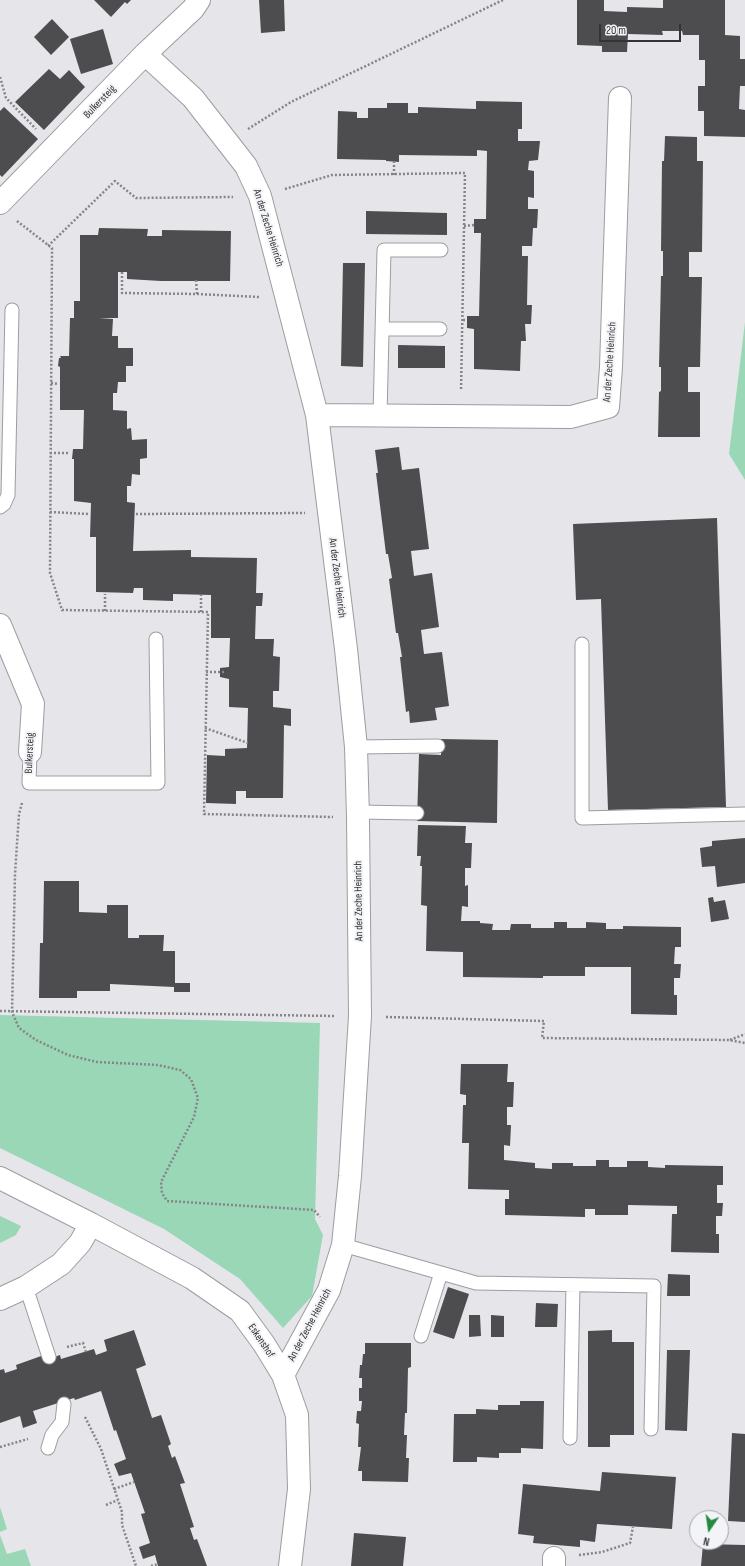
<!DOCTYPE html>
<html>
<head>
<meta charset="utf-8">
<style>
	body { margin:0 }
	#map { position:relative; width:745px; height:1566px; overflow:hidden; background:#e6e6ea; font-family:"Sofia Sans Condensed",sans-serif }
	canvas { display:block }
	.north { position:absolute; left:689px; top:1510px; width:40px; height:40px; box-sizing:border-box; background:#f3f4f8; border:1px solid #a7a7aa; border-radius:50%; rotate:193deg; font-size:11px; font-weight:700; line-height:16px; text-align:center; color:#343435 }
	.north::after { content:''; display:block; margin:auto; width:14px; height:18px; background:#24893f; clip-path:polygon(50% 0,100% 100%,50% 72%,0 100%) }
	.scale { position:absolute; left:599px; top:24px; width:82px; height:18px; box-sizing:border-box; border:2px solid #343435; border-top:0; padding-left:5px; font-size:12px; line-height:14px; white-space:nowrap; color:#343435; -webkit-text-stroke:3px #f3f4f8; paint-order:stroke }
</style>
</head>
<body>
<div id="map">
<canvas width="745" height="1566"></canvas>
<div class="north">N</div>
<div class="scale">20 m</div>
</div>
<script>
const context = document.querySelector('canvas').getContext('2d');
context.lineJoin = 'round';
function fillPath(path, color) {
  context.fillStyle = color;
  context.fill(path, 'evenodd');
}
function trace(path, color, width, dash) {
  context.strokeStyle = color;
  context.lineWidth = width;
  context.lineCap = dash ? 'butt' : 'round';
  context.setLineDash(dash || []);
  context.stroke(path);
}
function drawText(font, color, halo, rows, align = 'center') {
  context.font = font + ' "Sofia Sans Condensed",sans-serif';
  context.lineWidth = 4;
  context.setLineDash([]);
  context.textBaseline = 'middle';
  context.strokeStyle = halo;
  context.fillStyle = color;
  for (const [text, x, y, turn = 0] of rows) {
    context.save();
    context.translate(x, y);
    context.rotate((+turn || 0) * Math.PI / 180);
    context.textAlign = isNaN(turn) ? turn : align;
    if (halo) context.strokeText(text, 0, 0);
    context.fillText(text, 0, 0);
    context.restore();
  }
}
fillPath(new Path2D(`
	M745,322V480L729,454Z
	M0,1015L320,1023L315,1219L323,1235L312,1296L283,1328L240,1279L164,1229L0,1148Z
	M0,1216L21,1226L16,1235L0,1243Z
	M0,1507L7,1529L0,1532Z
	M0,1535L7,1554L25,1549L31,1566H0Z`), '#99d7b7');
fillPath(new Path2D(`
	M94,0H131L127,4L125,2L111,17Z
	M259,0H284L285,31L261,33Z
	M577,0H604V11L627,12V7L663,8V0H725V35L740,36V59H745V86H740L739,109L745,110V137L704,136V111H698V86H705V60H699V35H683L682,31H662L663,35L628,34L627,52H602V46L577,45Z
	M52,19L69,37L51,55L34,37Z
	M103,29L113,64L81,74L70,39Z
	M49,69L60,79L69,70L85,87L44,130L15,102Z
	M476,101L522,102V129H518V141H540L538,160L529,161L528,170L534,171V198L528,197V209H538L537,228H533L532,246H522V256H528L527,305H532L531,324H525L526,341H521L520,371L474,369V329L467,328V316H479L481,233H474V219H486L487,151L477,150V156L399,155V162L386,161V160L337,159L338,111L357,112V118H368V108H387V103H408V113H418V107L476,109Z
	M4,107L38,139L2,177L0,175V111Z
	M665,136L697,137V161H703L702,252H689V277H702L700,367H688V392H700V437H658L659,392L661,391V367H659L661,276H663V251H661L662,161H664Z
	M366,211L447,213V235L366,234Z
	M99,228L148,229L147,236H162V230L231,231L230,281H161L127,279V272H118V318H99L113,319L112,336H118V348H133V366H126V382H118L117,393H113V410L127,411V429L131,428L132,440L147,439V458L140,459V475L132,474L131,486H127V502L135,503L133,551L191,550V557L257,558L256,593H263L262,606H256L255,639H274L273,656L280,657L279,691H273V707L291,709V726L284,725L283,798H246V791H236V804L206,803L207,755L225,756V749L247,748L248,708L229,707V679L220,677V668L229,667L230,638H211V595L173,594V601L143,600V588H134L133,593L96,592V537H90L91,503L74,501V459H72L73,449H83L84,410H60V367L58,366L59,358H61L60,356H69L70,318H74V301H80V235H98Z
	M343,263H365L363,367L341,366Z
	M398,345L445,346V368H398Z
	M399,447L402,470L419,468L429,549L411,551L414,576L432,573L439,627L421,630L424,654L442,652L449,706L435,708L437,720L410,723L409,711L406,712L400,657H402L398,633H396L389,579L392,578L388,554H386L376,473H378L375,450Z
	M717,518L726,807L608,810L601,599L576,600L573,524Z
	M441,739L498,740L497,823L417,821L419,754L441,755Z
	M418,825L466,826L465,843H472L471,868H465V886L468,885V907L462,906L461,921H480V923L493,924L492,930H510L511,924H531V928H554V922H567V928H586V934V922L606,923V929H623V926L681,927V947H675L674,964H681L680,978H674V995H677V1015L631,1014V967H585V976H543V978L463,977V952L426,951L427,906L421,905L422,866H420L421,856H417Z
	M745,838V883L717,887L715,866L702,867L700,848L712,846V841Z
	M44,881H79V912L107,913V905H128V938H139V935H164L163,951H175V983H190V992H174V987L110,984V991H77V998H39L40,943H43Z
	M713,897L714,902L725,900L729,919L711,922L708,898Z
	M461,1064H508L507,1082H514L513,1107H507V1125H511L510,1146L504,1145V1160L535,1163V1168L552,1169V1163H573V1166H596V1160H609V1167H627V1161H648V1167L665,1168V1165L723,1166V1185H717V1203H723L722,1216H716V1234H719V1253L671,1252L672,1214H677V1206L628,1205V1215H595V1209H585V1217L505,1215V1199H509V1190L468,1189L469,1143H462L463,1105H466V1095L460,1094Z
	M668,1274L690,1275V1296H667Z
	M448,1287L469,1294L454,1339L433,1332Z
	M536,1303L558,1304L557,1327H535Z
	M469,1315H480L481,1336L469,1337Z
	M491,1315L504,1316V1337H491Z
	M134,1330L146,1365L136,1369L152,1418L161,1415L171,1444L168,1446L172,1458L175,1456L185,1483L180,1484L194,1527L190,1528L194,1540L197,1539L207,1566H158L155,1555L143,1559L139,1547L150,1543L141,1514L145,1513L131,1473L119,1476L114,1464L126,1459L116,1430L114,1431L101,1391L75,1400L74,1398L33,1411L37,1423L23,1428L20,1416L0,1423V1370L4,1369L5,1373L17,1369L16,1365L44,1355L46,1360L60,1355L61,1359L94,1349L96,1355L107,1351L104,1340Z
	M612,1330V1342H634V1435H610V1447H588V1331Z
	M365,1343H411V1367L408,1368L407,1413H405L404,1435H407L406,1458H409L408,1482L362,1481V1471H358L361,1447H358L359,1424L356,1423L357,1411H361L362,1401H359V1388H362V1378H359L360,1365H362L363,1354H365Z
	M667,1350H690L687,1431L665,1430Z
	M520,1401H544L543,1449L521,1448V1453H499V1458L477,1457V1462H453L454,1414H476V1409L498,1410V1405H520Z
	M732,1433L745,1434V1522L728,1521Z
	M602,1472L676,1477L672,1529L597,1524L595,1542L580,1540V1547L533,1543L534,1536L518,1534L523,1484L600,1491Z
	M354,1533L406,1537L403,1566H351Z
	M703,1544L745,1545V1566H701Z`), '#4d4d50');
const service = new Path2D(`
	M383,329H440
	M380,416L384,250H441
	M0,507L4,504L8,495L12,310
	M582,644V818L745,814
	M356,747L438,746
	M30,752L29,783H158L156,639
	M358,812L417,813
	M343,1245L476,1283L654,1286L651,1429
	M26,1287L49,1357
	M421,1336L441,1273
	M570,1438L573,1285
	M48,1448L52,1435L62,1422L64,1404`);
const minor = new Path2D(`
	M145,54L193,98L246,166L260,196L317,415L346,649L356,747L358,817L360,1016L350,1176L343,1245L329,1290L283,1375
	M0,203L145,54L193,9L199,0
	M317,415L571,417L608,407L611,367L620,98
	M0,625L33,704L30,752
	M0,1178L91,1224L192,1278L240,1311L264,1344L283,1375L297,1415L299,1489L290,1566
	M0,1299L26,1287L61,1264L80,1243L91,1224
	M554,1566V1558`);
trace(service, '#9d9da1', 15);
trace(minor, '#9d9da1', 24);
trace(new Path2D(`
	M0,77L6,98L36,129
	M248,129L291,102L503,0
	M394,175V159
	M285,189L332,175L465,173L461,391
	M17,221L52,248L50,573L62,610L208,612L204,814L333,817
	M464,226L474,225
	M48,246L115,181L136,198L233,197
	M122,272V293L197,294L259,297
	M196,280L197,294
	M463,320H467
	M51,383L58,384
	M50,453H70
	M50,512L89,514
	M136,514L305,513
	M105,611V594
	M201,612V595
	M206,672H224
	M205,728L248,743
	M22,803L19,814L15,874L12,1012L19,1028L36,1040L68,1055L97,1062L158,1065L180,1070L191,1079L198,1098L194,1117L161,1182L162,1193L167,1201L314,1210L320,1217
	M0,1011L335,1016
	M386,1017L544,1021L542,1038L729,1040L745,1043
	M730,1040L745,1034
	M67,1347L83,1343L86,1352
	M85,1417L101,1449L122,1512V1525L136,1566
	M0,1447L28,1439
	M114,1489L134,1482
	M106,1505L118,1500
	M579,1555L602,1552L630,1543L633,1527
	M151,1566L158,1564`), '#858588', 2.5, [2, 2]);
trace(service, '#fff', 13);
trace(minor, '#fff', 22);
drawText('11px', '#343435', '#f3f4f8', [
	["Bulkersteig",100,102,-46],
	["An der Zeche Heinrich",268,228,73],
	["An der Zeche Heinrich",610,362,-86],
	["An der Zeche Heinrich",337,578,83],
	["Bulkersteig",30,753,-87],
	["An der Zeche Heinrich",359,901,-91],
	["An der Zeche Heinrich",310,1325,-62],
	["Eskenshof",261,1341,56]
]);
</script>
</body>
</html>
